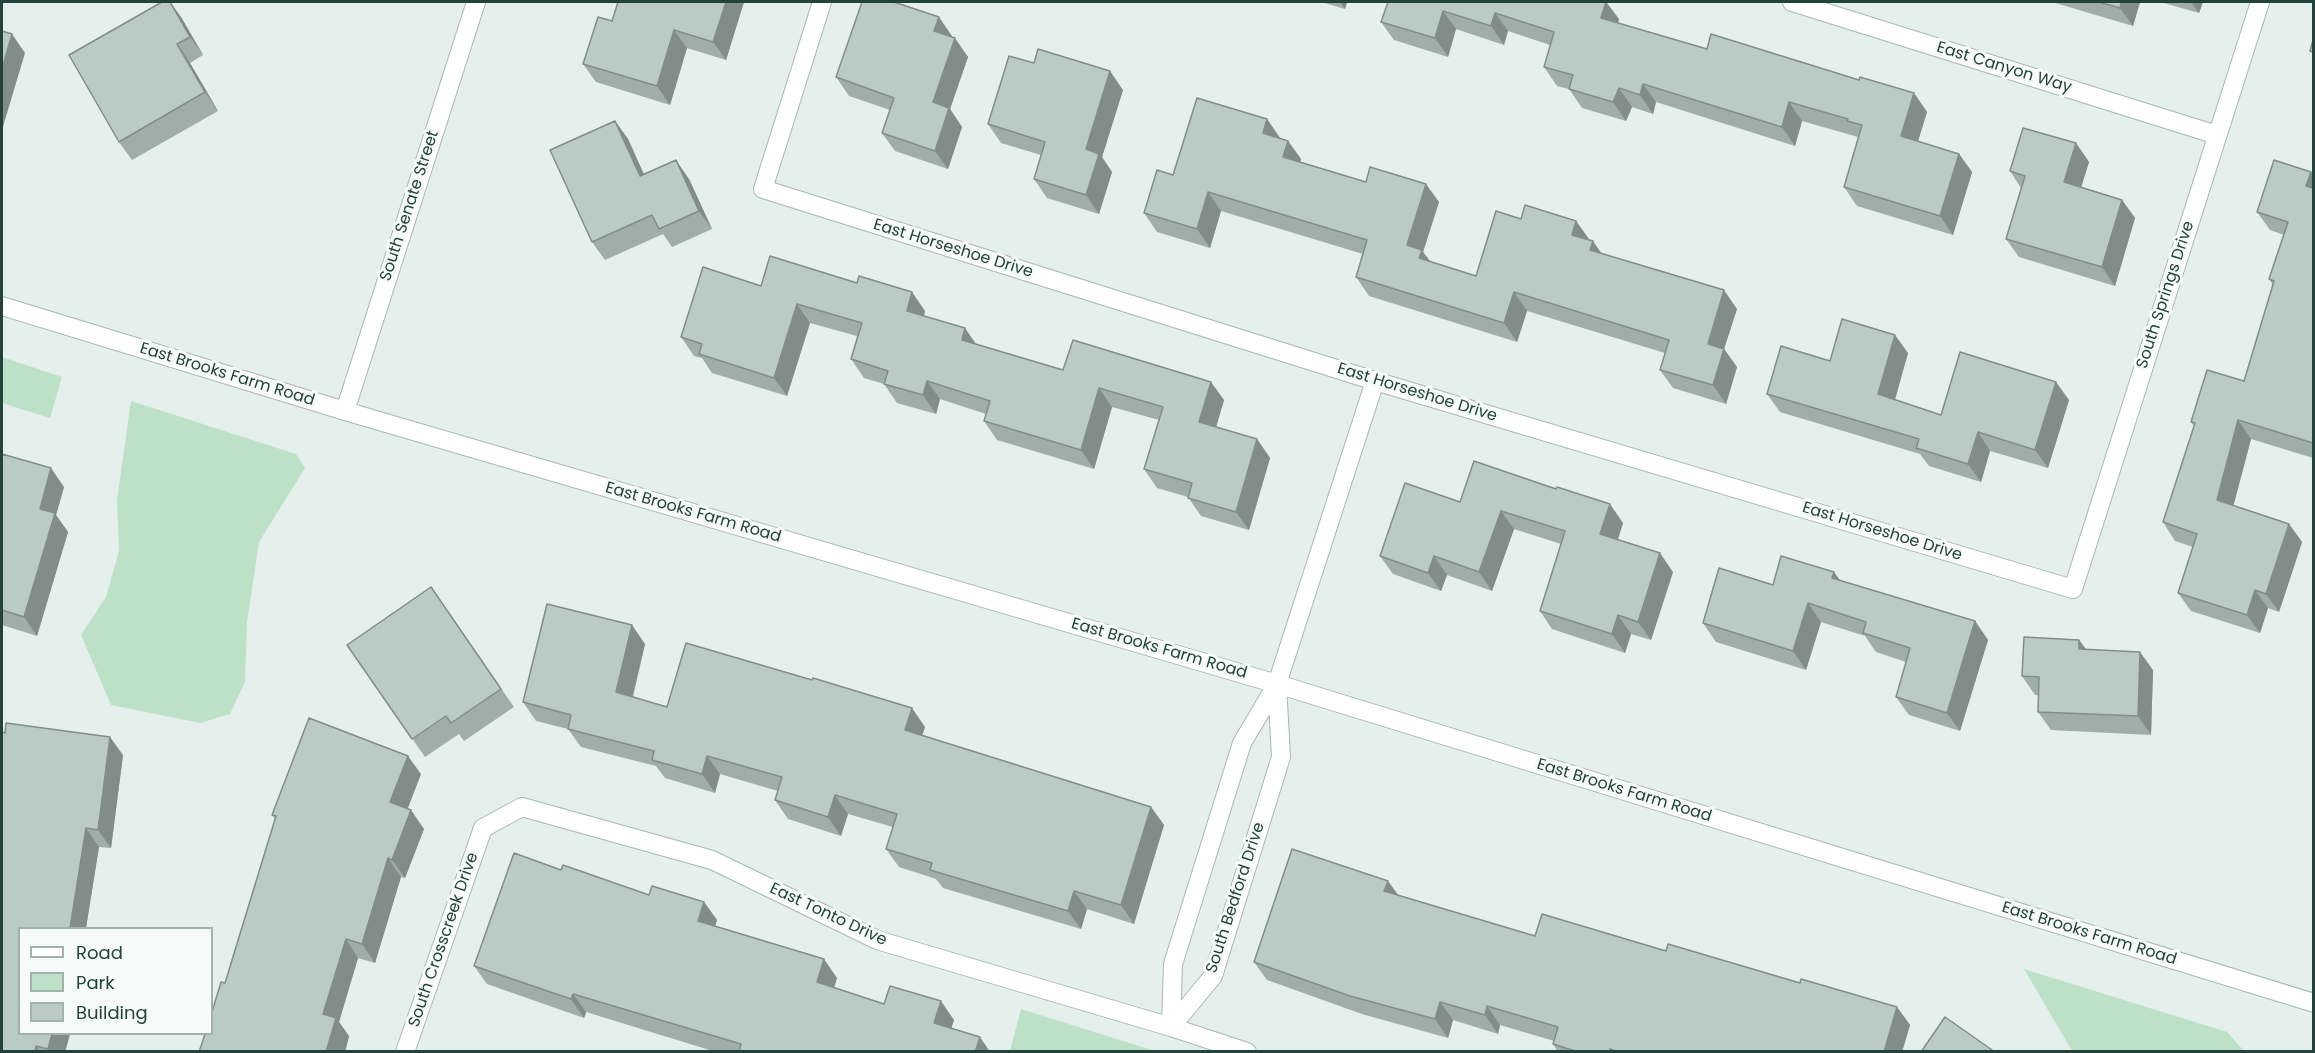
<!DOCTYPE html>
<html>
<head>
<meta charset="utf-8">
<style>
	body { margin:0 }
	#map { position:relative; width:2315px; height:1053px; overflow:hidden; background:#e5efeb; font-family:Poppins,sans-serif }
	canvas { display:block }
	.frame { position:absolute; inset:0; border:3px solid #22433b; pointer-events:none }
	.legend { position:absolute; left:18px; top:927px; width:195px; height:108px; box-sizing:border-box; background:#f6fbf9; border:2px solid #a1b1ad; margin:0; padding:8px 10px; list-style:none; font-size:18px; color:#22433b }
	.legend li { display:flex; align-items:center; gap:12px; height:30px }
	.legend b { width:30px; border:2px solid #a1b1ad }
</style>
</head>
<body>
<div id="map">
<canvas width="2315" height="1053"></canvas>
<div class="frame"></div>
<ul class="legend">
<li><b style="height:8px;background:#fff"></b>Road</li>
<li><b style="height:16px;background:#bde1c7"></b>Park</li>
<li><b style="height:16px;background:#bacac4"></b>Building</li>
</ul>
</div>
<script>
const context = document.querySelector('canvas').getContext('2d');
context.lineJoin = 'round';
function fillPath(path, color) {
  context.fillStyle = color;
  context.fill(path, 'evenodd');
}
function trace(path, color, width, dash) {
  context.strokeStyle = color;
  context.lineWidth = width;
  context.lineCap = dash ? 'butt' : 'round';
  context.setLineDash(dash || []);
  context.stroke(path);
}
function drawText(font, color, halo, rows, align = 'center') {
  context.font = font + ' Poppins,sans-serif';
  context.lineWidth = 6;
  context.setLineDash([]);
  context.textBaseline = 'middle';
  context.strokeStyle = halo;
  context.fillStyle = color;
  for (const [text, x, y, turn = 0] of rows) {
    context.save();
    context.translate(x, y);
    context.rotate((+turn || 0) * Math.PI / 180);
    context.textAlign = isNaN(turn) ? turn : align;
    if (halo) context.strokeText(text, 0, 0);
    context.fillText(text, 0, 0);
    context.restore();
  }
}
fillPath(new Path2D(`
	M2,357L62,377L50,418L2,403Z
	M131,401L296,454L305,468L259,542L247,622L245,682L230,714L200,723L111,705L81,635L106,597L119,551L117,500Z
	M2024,969L2227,1032L2244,1051H2072Z
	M1021,1009L1155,1051H1010Z`), '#bde1c7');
const minor = new Path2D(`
	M822,2L763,189L1375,381L2073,589L2260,2
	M1792,2L2217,135
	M2,306L345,411L1277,684L2314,1003
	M345,411L476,2
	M1171,1027L1173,964L1242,743L1277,684L1375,381
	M1171,1027L1213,976L1281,757L1277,684
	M405,1052L483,828L522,807L712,860L877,940L1171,1027L1247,1052`);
trace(minor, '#a7b8b3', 20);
trace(minor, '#fff', 18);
fillPath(new Path2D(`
	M170,2L181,17L203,55L190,63L218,111L132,160L119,142Z
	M618,2H744L726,60L687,48L670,105L596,82L583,64L612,21Z
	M1321,2H1347L1345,9Z
	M1388,2H1606L1619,19L1618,23L1707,49L1859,80L1914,93L1927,112L1918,141L1959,154L1972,172L1953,235L1857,206L1844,187L1858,137L1802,121L1795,146L1656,102L1653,114L1632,107L1626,121L1582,108L1569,89L1557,86L1544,67L1550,45L1508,31L1504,45L1456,29L1448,57L1394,40L1381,22Z
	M2052,2H2140L2133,26Z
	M2160,2H2203L2199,13Z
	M952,36V37L968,57L950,109L962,127L948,169L895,151L882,133L890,110L849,96L836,77Z
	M1123,90L1102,157L1112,172L1099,214L1047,198L1034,179L1041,155L1001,143L988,124Z
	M1267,119L1280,138L1288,141L1301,159L1300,162L1366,182L1439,202L1423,252L1430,261L1476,276L1521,219L1576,221L1589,240L1601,253L1737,309L1724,349L1737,367L1726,404L1673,388L1660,370L1665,353L1527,311L1517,342L1369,296L1356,277L1363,254L1221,211L1210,248L1157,232L1144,213L1173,175Z
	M615,121L628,139L644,174L689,179L712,229L672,247L663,234L605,260L592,242Z
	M2076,143L2089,162L2081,187L2122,200L2135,218L2115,286L2019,257L2006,239L2021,188L2010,171Z
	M2313,175V458L2251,439L2233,506L2289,524L2302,542L2279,612L2268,608L2260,633L2191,611L2178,593L2193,547L2175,541L2163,522L2194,426L2191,422L2244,381L2273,285L2269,279L2284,235L2270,230L2257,212Z
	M761,286L925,311L924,316L977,345L1063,370L1224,400L1216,427L1257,439L1270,458L1249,530L1201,516L1188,497L1157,488L1144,469L1159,420L1112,407L1094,469L997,440L984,421L986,414L940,399L936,414L897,403L884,384L864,378L851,359L857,336L810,323L787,396L712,373L702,358L694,356L681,337Z
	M1908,353L1895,400L1941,415L2069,400L2048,468L1990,451L1981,482L1929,466L1920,454L1780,412L1767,394L1830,361Z
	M2,454L64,487L56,515L68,532L37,636L2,625Z
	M1460,502L1623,523L1618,540L1673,572L1651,640L1631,634L1625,653L1552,629L1540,611L1561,544L1514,529L1492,591L1447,575L1441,591L1393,574L1380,556Z
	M1834,572L1839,580L1975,621L1988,640L1960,731L1909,715L1896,697L1906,662L1876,652L1865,636L1821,622L1806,670L1716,642L1703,623L1773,585Z
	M431,587L514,707L464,741L459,734L425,757L347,645Z
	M2079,640L2086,649L2153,670L2151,735L2051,730L2038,712V695H2035L2022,676Z
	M645,644L633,697L667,707L925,727L922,735L1151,807L1164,825L1134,924L1087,909L1081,929L943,888L936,879L899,867L886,849L893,827L848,814L841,836L788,819L775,800L778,791L720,774L715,793L665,778L656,766L581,747L568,729L536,721L523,702Z
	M5,733L123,755L111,848L99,847L86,928H20V1034H70L65,1052H2Z
	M421,774L407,809L424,829L405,878L401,877L375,963L358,958L339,1022L349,1036L345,1052H199L225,983L275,819L272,815Z
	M649,895L704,902L717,920L715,926L837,978L834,988L884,1004L954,1020L951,1028L990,1052H716L586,1012L584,1018L487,984L474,966Z
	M1398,896L1535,936L1666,951L1897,1007L1910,1025L1902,1052H1558L1553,1044L1554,1041L1500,1025L1498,1034L1453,1020L1448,1038L1362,1014L1267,980L1254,962Z`), '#a0aea9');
fillPath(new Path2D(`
	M170,2L181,17L203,55L190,37Z
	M726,2H744L726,60L713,42Z
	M1340,2H1347L1345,9Z
	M1606,2L1619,19L1614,37L1601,18Z
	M2121,2H2140L2133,26L2120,8Z
	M2191,2H2203L2199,13Z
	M1443,11L1456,29L1448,57L1435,38Z
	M1495,13L1508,31L1504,45L1491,26Z
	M939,17L952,36L947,49L934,31Z
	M674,30L687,48L670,105L657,86Z
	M12,34L25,53L2,130V69Z
	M955,38L968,57L950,109L962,127L948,169L935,151L933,102Z
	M177,44L190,63L218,111L205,92Z
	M1110,71L1123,90L1102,157L1112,172L1099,214L1086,195V149Z
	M1643,84L1656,102L1653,114L1640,95Z
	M1619,88L1632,107L1626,121L1613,102Z
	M1914,93L1927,112L1914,154L1901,136Z
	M1789,102L1802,121L1795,146L1782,127Z
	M1267,119L1280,138L1276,152L1263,133Z
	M615,121L628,139L653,195L640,176Z
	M1288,141L1301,159L1296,175L1283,157Z
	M2076,143L2089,162L2077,201L2064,182Z
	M1959,154L1972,172L1953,235L1940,216Z
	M676,160L689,179L712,229L699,211Z
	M2311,172L2313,175V196L2306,186Z
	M1426,184L1439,202L1423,252L1435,268L1432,276L1407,245Z
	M1208,192L1221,211L1210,248L1197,229Z
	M2122,200L2135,218L2115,286L2102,267Z
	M1576,221L1589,239L1585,253L1572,235Z
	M1593,241L1606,260L1590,250Z
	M1724,290L1737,309L1724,349L1737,367L1726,404L1713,385L1708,344Z
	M912,292L925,311L920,329L907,311Z
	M1514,292L1527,311L1517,342L1504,323Z
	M797,304L810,323L787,396L774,378Z
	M965,328L978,347L962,340Z
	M1895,335L1908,353L1891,413L1878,394Z
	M927,381L940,399L936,414L923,395Z
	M1211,382L1224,400L1212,441L1199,422Z
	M2056,382L2069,400L2048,468L2035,450Z
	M1099,388L1112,407L1094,469L1081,450Z
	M2238,420L2251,439L2230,519L2217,500Z
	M1978,432L1990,451L1981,482L1968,464Z
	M1257,439L1270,458L1249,530L1236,512Z
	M51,468L64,487L56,515L68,532L37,636L24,617L40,509Z
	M1610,504L1623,523L1613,553L1600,534Z
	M1501,511L1514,529L1492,591L1479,572Z
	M2289,524L2302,542L2279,612L2266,594Z
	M1660,553L1673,572L1651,640L1638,622Z
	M1434,556L1447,575L1441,591L1428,573Z
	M1834,572L1847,590L1832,578Z
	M2255,590L2268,608L2260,633L2247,615Z
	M1808,603L1821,622L1806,670L1793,651Z
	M1618,615L1631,634L1625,653L1612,634Z
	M1975,621L1988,640L1960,731L1947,713Z
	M632,625L645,644L629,711L616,692Z
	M2079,640L2092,658L2079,649Z
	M2140,652L2153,670L2151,735L2138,716Z
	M912,708L925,727L918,749L905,730Z
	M110,737L123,755L111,848L98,830Z
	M408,756L421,774L403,821L390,802Z
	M707,756L720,774L715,793L702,774Z
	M835,795L848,814L841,836L828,817Z
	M1151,807L1164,825L1134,924L1121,905Z
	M411,810L424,829L405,878L392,860Z
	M86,828L99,847L86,928H70Z
	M388,858L401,877L375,963L362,944Z
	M1388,881L1401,899L1384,891Z
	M1074,891L1087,909L1081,929L1068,911Z
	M704,902L717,920L711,940L698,921Z
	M346,939L358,958L339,1022L349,1036L345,1052H326L323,1014Z
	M824,959L837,978L830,1001L817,982Z
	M573,994L586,1012L584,1018L571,999Z
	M941,1001L954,1020L947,1042L934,1023Z
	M1440,1002L1453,1020L1448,1038L1435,1019Z
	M1487,1006L1500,1025L1498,1034L1485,1015Z
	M1897,1007L1910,1025L1902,1052H1884Z
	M52,1034H70L65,1052H50L48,1049Z
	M980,1037L990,1052H975Z
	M36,1046L40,1052H35Z`), '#828d89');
const building = new Path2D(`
	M162,2H170L190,37L177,44L205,92L119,142L69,55Z
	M618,2H726L713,42L674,30L657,86L583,64L598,17L612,21Z
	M862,2H894L939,17L934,31L955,38L933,102L949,108L935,151L882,133L894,98L836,77Z
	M1388,2H1606L1601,18L1707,49L1711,34L1859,80L1860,77L1914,93L1901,136L1959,154L1940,216L1844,187L1862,125L1847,121L1848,119L1789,102L1782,127L1643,84L1640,95L1619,88L1613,102L1569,89L1573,75L1544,67L1554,32L1495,13L1491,26L1443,11L1435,38L1381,22Z
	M2099,2H2121L2120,8Z
	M2,31L12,34L2,69Z
	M2313,40V52L2310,51Z
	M1038,49L1110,71L1086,149L1099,154L1086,195L1034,179L1045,142L988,124L1009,56L1034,63Z
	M1197,98L1267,119L1263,133L1288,141L1283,157L1366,182L1370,167L1426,184L1407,245L1422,250L1419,258L1476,276L1496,211L1521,219L1525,205L1576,221L1572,235L1593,241L1590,250L1724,290L1708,344L1724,349L1713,385L1660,370L1669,340L1514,292L1504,323L1356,277L1367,240L1208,192L1197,229L1144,213L1157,170L1173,175Z
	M615,121L640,176L676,160L699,211L659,229L652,215L592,242L550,150Z
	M2023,128L2076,143L2064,182L2122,200L2102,267L2006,239L2025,176L2010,171Z
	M2274,160L2311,172L2306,186L2313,188V443L2238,420L2217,500L2289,524L2266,594L2255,590L2247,615L2178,593L2197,534L2163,522L2195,423L2191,422L2207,370L2244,381L2274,281L2269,279L2288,222L2257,212Z
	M770,256L857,283L859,276L912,292L907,311L965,328L962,340L1063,370L1073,340L1211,382L1199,422L1257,439L1236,512L1188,498L1192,483L1144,469L1163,407L1099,388L1081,450L984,421L990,401L927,381L923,395L884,384L888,371L851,359L862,323L797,304L774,378L699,354L702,344L681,337L703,267L761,286Z
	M1842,319L1895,335L1878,394L1941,415L1960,352L2056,382L2035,450L1978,432L1968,464L1916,448L1919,439L1767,394L1781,346L1830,361Z
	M2,454L51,468L40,509L55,513L24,617L2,610Z
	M1474,461L1556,489L1557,487L1610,504L1600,534L1660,553L1638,622L1618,615L1612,634L1540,611L1565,531L1501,511L1479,572L1434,556L1428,573L1380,556L1405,483L1460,502Z
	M1781,556L1834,572L1832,578L1975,621L1947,713L1896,697L1910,648L1863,633L1866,622L1808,603L1793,651L1703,623L1719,568L1773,585Z
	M431,587L501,689L451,723L446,716L412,739L347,645Z
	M547,604L632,625L616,692L667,707L686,643L812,680L813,678L912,708L905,730L1151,807L1121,905L1074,891L1068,911L930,870L932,863L886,849L897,814L835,795L828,817L775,800L782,777L707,756L702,774L652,760L654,751L568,729L571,715L523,702Z
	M2024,637L2079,640V649L2140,652L2138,716L2038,712L2039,677L2022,676Z
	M309,718L408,756L390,802L411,810L392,860L388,858L362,944L346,939L323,1014L336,1018L326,1052H199L205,1034H212V1012L221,982L225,983L276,816L272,815Z
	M6,723L110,737L98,830L86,828L70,928H20V1034H52L48,1049L36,1046L35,1052H2V732L5,733Z
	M1292,849L1388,881L1384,891L1535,936L1542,914L1666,951L1668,944L1800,983L1801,979L1897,1007L1884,1052H1618L1610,1049L1609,1052H1578L1553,1044L1558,1027L1487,1006L1485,1015L1440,1002L1435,1019L1350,996L1254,962Z
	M514,853L561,870L563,865L649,895L652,886L704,902L698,921L824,959L817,982L884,1004L890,986L941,1001L934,1023L980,1037L975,1052H739L741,1044L573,994L571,999L474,966Z
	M1945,1017L1995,1052H1921Z`);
fillPath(building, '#bacac4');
trace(building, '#828d89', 1.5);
drawText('16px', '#22433b', '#f6fbf9', [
	["East Canyon Way",2004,68,17],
	["South Senate Street",410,206,-72],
	["East Horseshoe Drive",953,249,17],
	["South Springs Drive",2166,295,-72],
	["East Brooks Farm Road",227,375,17],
	["East Horseshoe Drive",1417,393,17],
	["East Brooks Farm Road",693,513,16],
	["East Horseshoe Drive",1882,532,17],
	["East Brooks Farm Road",1159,649,16],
	["East Brooks Farm Road",1624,791,17],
	["South Bedford Drive",1236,898,-72],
	["East Tonto Drive",828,915,25],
	["East Brooks Farm Road",2089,934,17],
	["South Crosscreek Drive",444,940,-71]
]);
</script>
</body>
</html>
